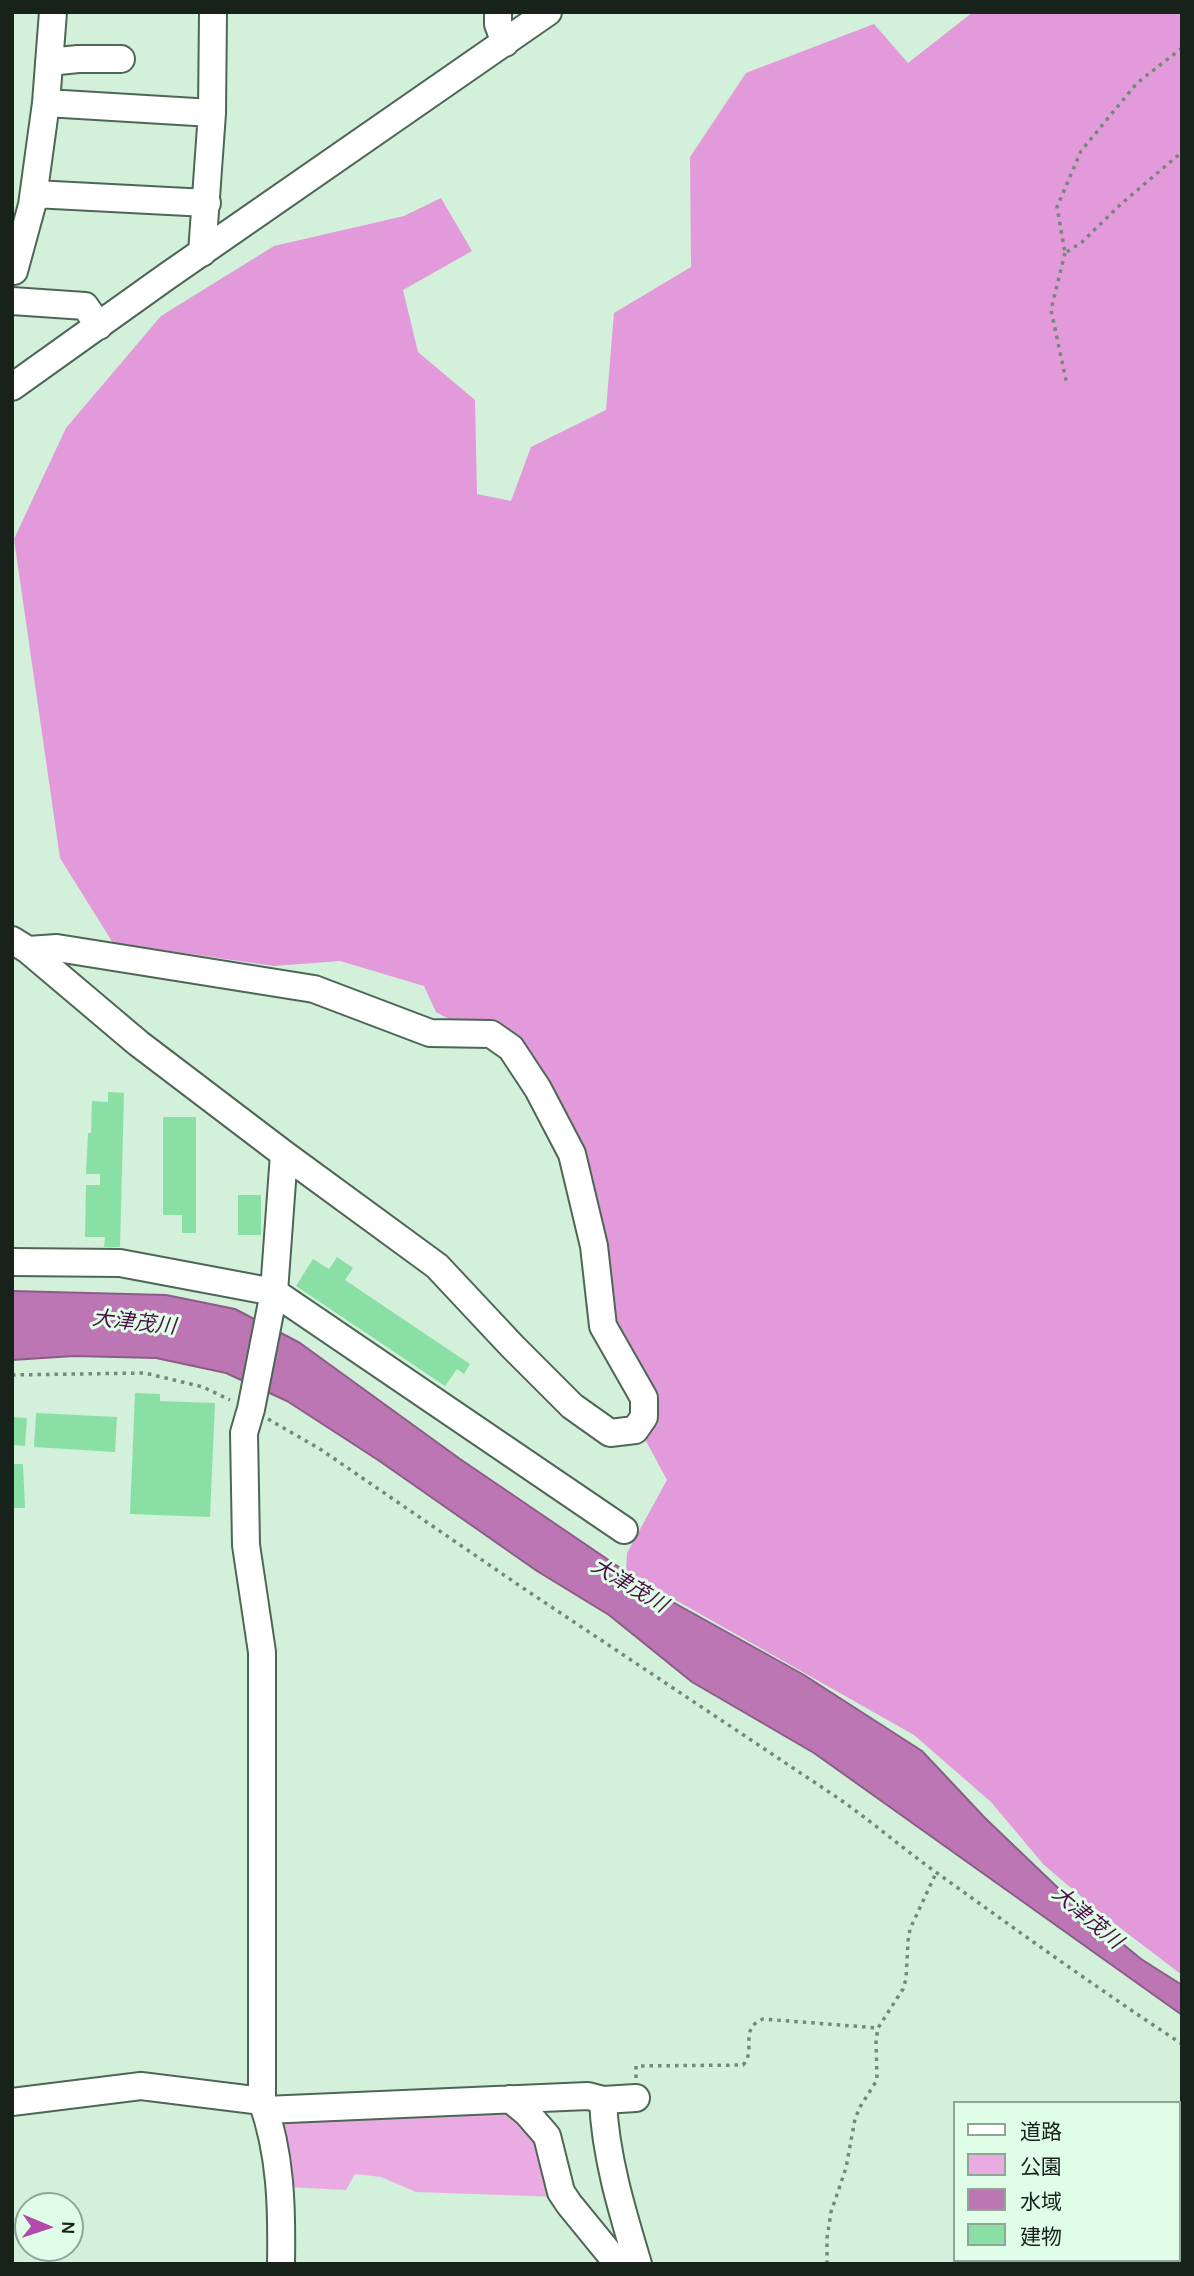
<!DOCTYPE html>
<html>
<head>
<meta charset="utf-8">
<style>
	body { margin:0 }
	#map { position:relative; width:1194px; height:2276px; overflow:hidden; background:#d2f0da; font-family:Karla,"Noto Sans JP",sans-serif }
	canvas { display:block }
	.frame { position:absolute; inset:0; border:14px solid #17221a; pointer-events:none }
	.legend { position:absolute; left:953px; top:2101px; width:228px; height:161px; box-sizing:border-box; background:#e0fee7; border:2px solid #90a695; margin:0; padding:9px 12px; list-style:none; font-size:21px; color:#17221a }
	.legend li { display:flex; align-items:center; gap:14px; height:35px }
	.legend b { width:35px; border:2px solid #90a695 }
	.north { position:absolute; left:14px; top:2192px; width:70px; height:70px; box-sizing:border-box; background:#e0fee7; border:2px solid #90a695; border-radius:50%; rotate:92deg; font-size:19px; font-weight:700; line-height:28px; text-align:center; color:#17221a }
	.north::after { content:''; display:block; margin:auto; width:24px; height:32px; background:#b44aab; clip-path:polygon(50% 0,100% 100%,50% 72%,0 100%) }
</style>
</head>
<body>
<div id="map">
<canvas width="1194" height="2276"></canvas>
<div class="frame"></div>
<ul class="legend">
<li><b style="height:9px;background:#fff"></b>道路</li>
<li><b style="height:19px;background:#eaabe2"></b>公園</li>
<li><b style="height:19px;background:#bc76b4"></b>水域</li>
<li><b style="height:19px;background:#8ae0a4"></b>建物</li>
</ul>
<div class="north">N</div>
</div>
<script>
const context = document.querySelector('canvas').getContext('2d');
context.lineJoin = 'round';
function fillPath(path, color) {
  context.fillStyle = color;
  context.fill(path, 'evenodd');
}
function trace(path, color, width, dash) {
  context.strokeStyle = color;
  context.lineWidth = width;
  context.lineCap = dash ? 'butt' : 'round';
  context.setLineDash(dash || []);
  context.stroke(path);
}
function drawText(font, color, halo, rows, align = 'center') {
  context.font = font + ' Karla,"Noto Sans JP",sans-serif';
  context.lineWidth = 6;
  context.setLineDash([]);
  context.textBaseline = 'middle';
  context.strokeStyle = halo;
  context.fillStyle = color;
  for (const [text, x, y, turn = 0] of rows) {
    context.save();
    context.translate(x, y);
    context.rotate((+turn || 0) * Math.PI / 180);
    context.textAlign = isNaN(turn) ? turn : align;
    if (halo) context.strokeText(text, 0, 0);
    context.fillText(text, 0, 0);
    context.restore();
  }
}
fillPath(new Path2D(`
	M514,2106L540,2133L560,2197L416,2192L381,2177L355,2174L346,2190L285,2187L277,2115Z`), '#eaabe2');
fillPath(new Path2D(`
	M973,12H1182V1975L1102,1914L1044,1865L991,1802L914,1735L626,1572L627,1553L667,1480L646,1441L654,1404L613,1329L588,1178L561,1103L530,1052L501,1037L487,1040L436,1012L424,986L340,961L274,966L113,943L60,858L14,539L66,428L161,316L274,246L404,216L441,198L472,251L403,290L418,352L475,400L477,494L511,501L531,447L606,410L614,313L691,267L690,157L746,73L874,24L908,63Z`), '#e39ada');
const water = new Path2D(`
	M12,1291L166,1295L235,1309L300,1343L460,1459L660,1595L804,1675L922,1751L985,1818L1079,1908L1141,1959L1182,1985V2015L814,1753L692,1682L609,1615L537,1571L378,1460L287,1401L226,1373L156,1358L74,1356L12,1360Z`);
fillPath(water, '#bc76b4');
trace(water, '#8a5d86', 2);
fillPath(new Path2D(`
	M108,1092L124,1093L120,1247H104L105,1237H85L86,1185H100V1174H86L88,1133H91L92,1101L108,1102Z
	M163,1117H196V1233H182V1215H163Z
	M238,1195H261V1235H238Z
	M337,1257L353,1268L345,1280L470,1364L464,1374L457,1369L445,1386L296,1286L313,1259L329,1269Z
	M135,1393L160,1394V1401L215,1403L210,1517L130,1514Z
	M36,1413L117,1417L115,1452L34,1447Z
	M12,1417L27,1418L25,1446L12,1445Z
	M12,1464H23L25,1508H12Z`), '#8ae0a4');
const minor = new Path2D(`
	M498,12V24L505,43
	M49,62L78,59H121
	M46,103L212,113
	M34,194L207,203
	M202,253L212,113L213,12
	M14,271L32,205L46,103L53,12
	M12,301L85,306L99,326
	M12,387L166,277L548,12
	M12,940L28,950L138,1043L284,1154L437,1266L512,1346L572,1406L610,1433L635,1430L644,1417V1398L603,1326L594,1246L572,1154L538,1089L511,1048L491,1034L430,1033L314,989L57,948L28,950
	M12,1262L120,1263L274,1292L624,1530
	M510,2099L527,2113L547,2136L561,2192L569,2204L618,2264
	M603,2100L636,2098
	M12,2102L141,2086L262,2101
	M265,2110L588,2096L603,2100C605,2155 622,2211 638,2264
	M281,2264C282,2208 281,2154 262,2101V1652L246,1545L244,1433L251,1409L274,1292L284,1154`);
trace(minor, '#4d6754', 30);
trace(new Path2D(`
	M1182,48L1137,83L1081,151L1057,207L1065,253L1082,242L1121,204L1182,152
	M1065,253L1051,310L1067,385
	M12,1375L145,1373L203,1387L230,1400
	M268,1419L320,1449L520,1586L835,1796C870,1820 902,1848 937,1873C1018,1931 1098,1989 1182,2044
	M636,2078V2066L743,2065C757,2050 738,2029 763,2019L878,2028
	M827,2264V2238L831,2212L846,2168L855,2119L860,2107L877,2080L876,2040L878,2028L903,1989L906,1979L908,1941L910,1929L936,1873`), '#74897a', 3.5, [3.5, 5]);
trace(minor, '#fff', 26);
drawText('italic 21px', '#4d0d49', '#e0fee7', [
	["大津茂川",134,1323,6],
	["大津茂川",629,1586,31],
	["大津茂川",1087,1918,40]
]);
</script>
</body>
</html>
